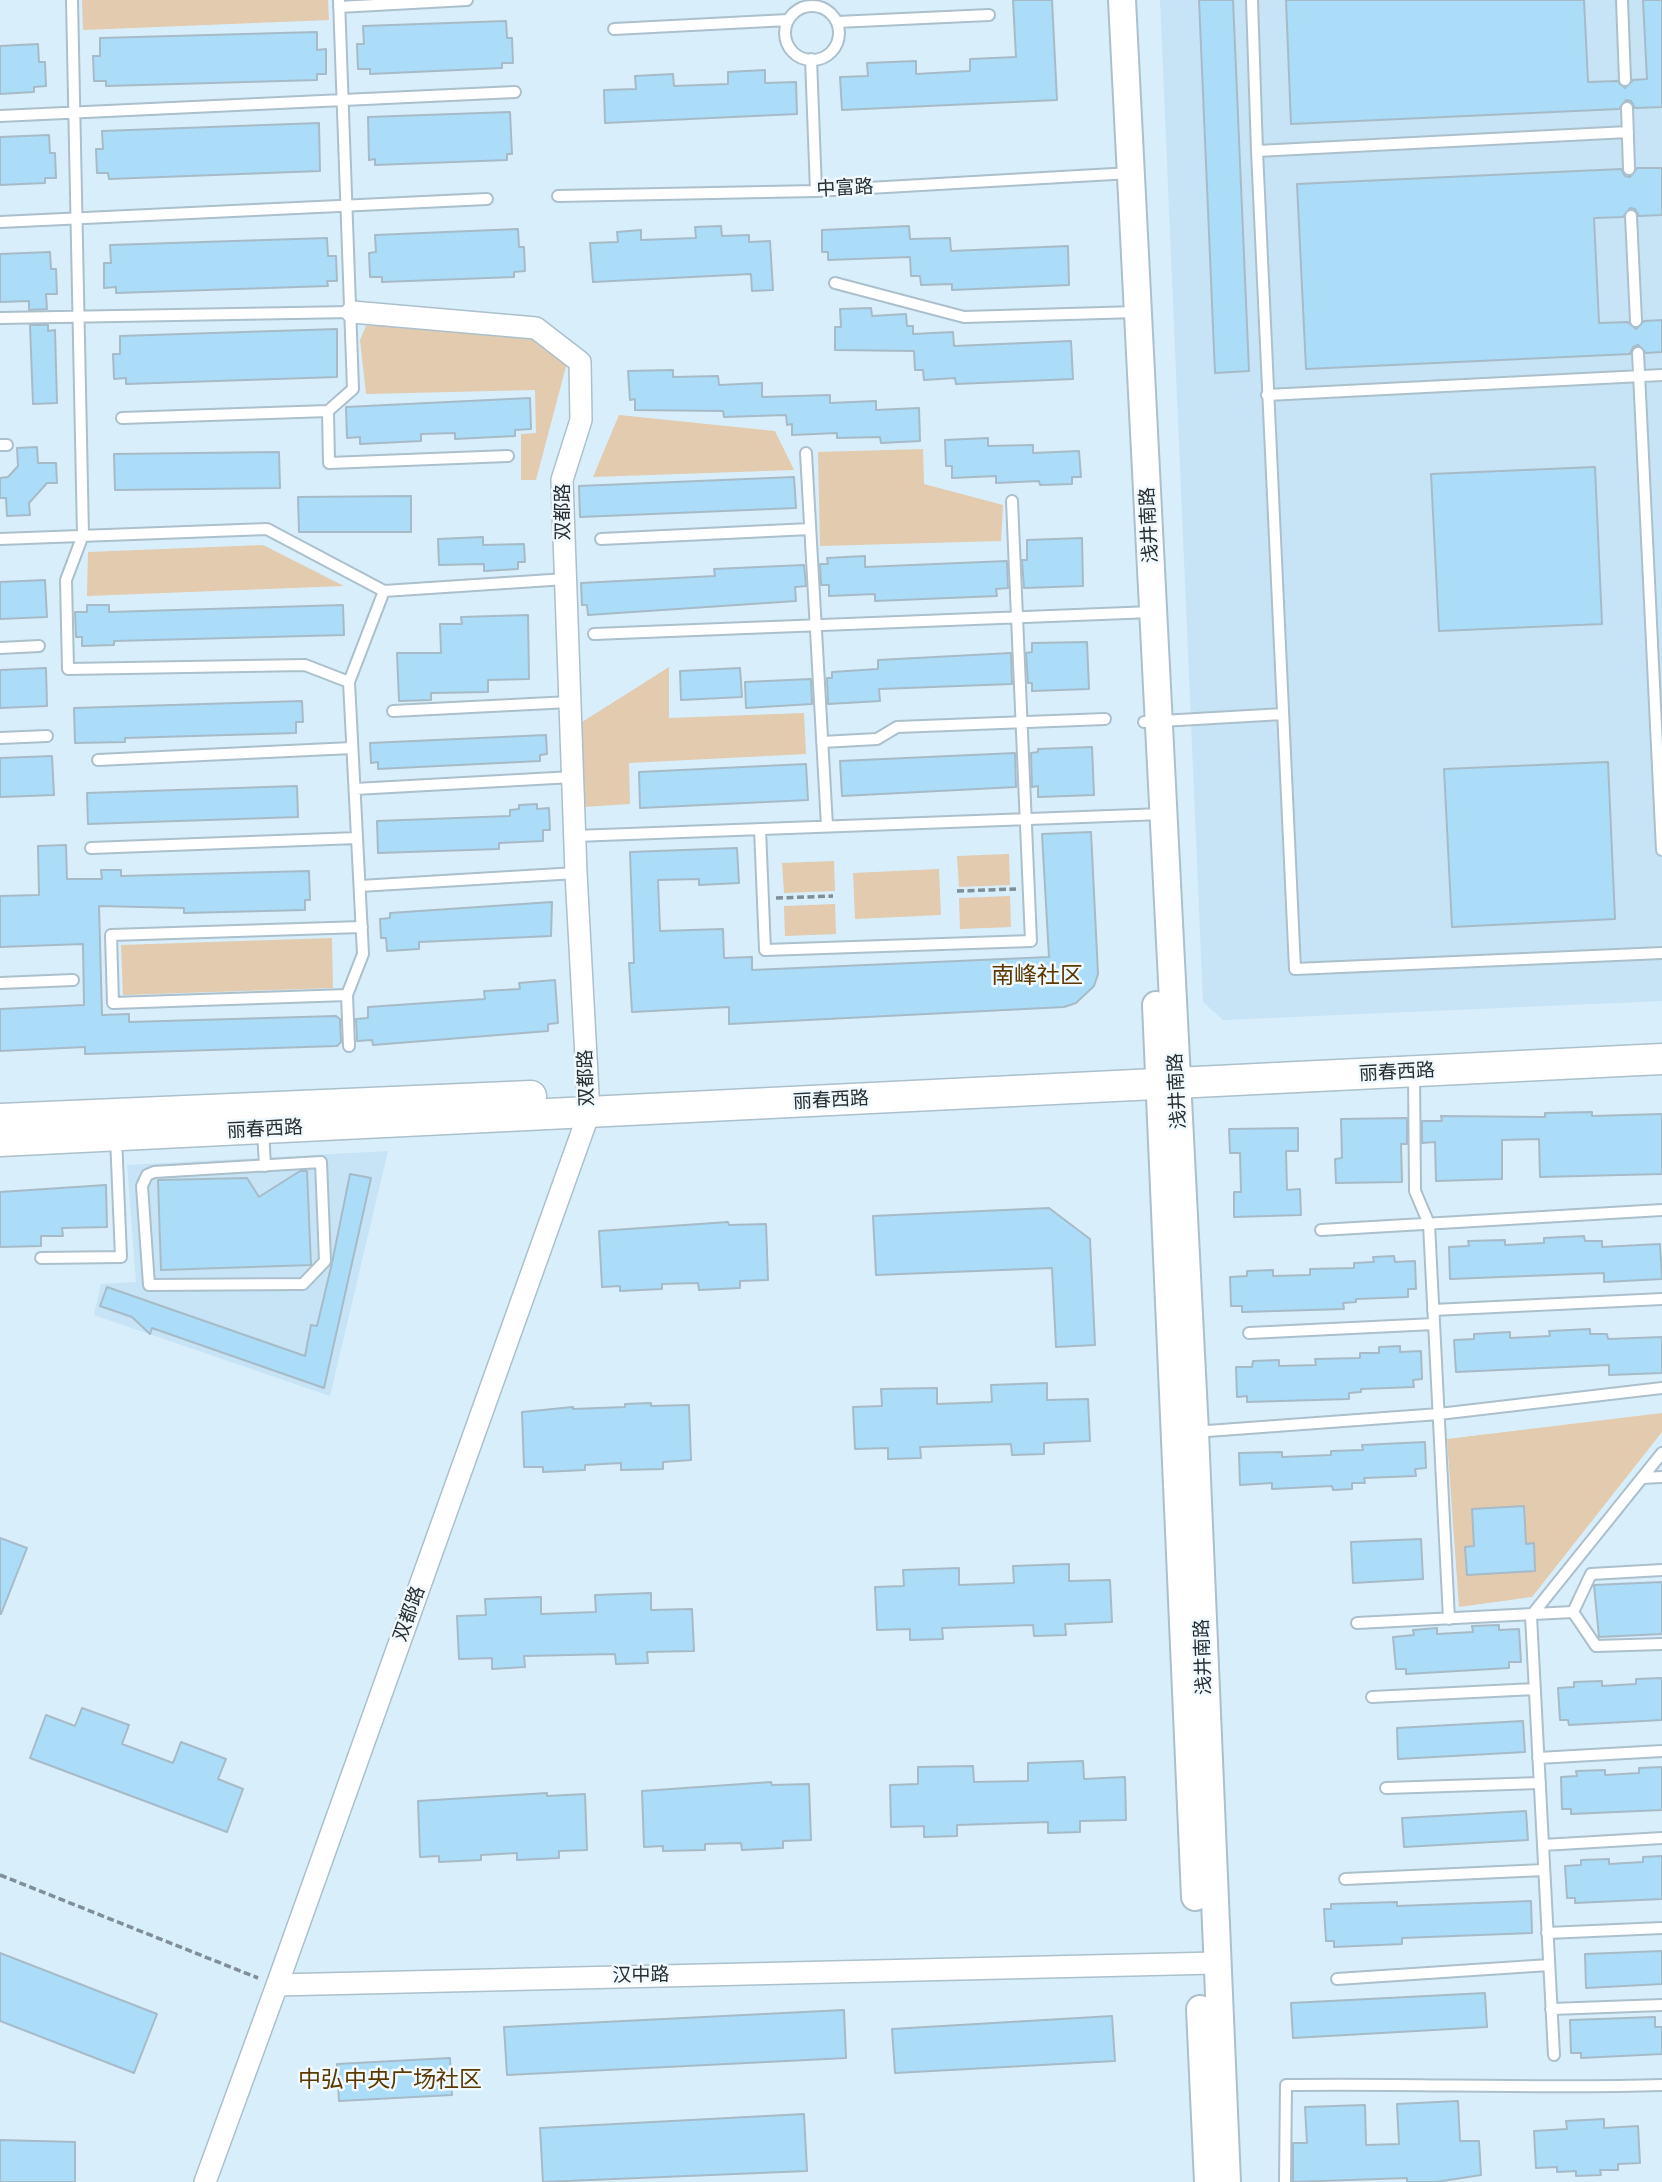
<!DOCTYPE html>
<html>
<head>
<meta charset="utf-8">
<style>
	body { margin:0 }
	canvas { display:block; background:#d8eefa }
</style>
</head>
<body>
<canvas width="1662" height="2182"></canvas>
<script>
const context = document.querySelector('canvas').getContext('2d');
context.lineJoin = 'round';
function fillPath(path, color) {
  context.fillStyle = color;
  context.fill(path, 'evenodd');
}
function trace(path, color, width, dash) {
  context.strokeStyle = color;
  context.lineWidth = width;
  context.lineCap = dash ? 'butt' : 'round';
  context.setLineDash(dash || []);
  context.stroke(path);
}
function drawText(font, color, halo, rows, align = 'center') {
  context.font = font + ' "DM Sans","Noto Sans SC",sans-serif';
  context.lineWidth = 5;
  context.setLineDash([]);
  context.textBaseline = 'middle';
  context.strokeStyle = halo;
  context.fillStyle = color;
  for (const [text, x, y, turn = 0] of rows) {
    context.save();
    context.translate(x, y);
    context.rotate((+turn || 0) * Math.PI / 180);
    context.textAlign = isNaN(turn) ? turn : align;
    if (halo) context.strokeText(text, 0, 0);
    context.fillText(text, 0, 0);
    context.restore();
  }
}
fillPath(new Path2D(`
	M1160,0H1662V1001L1223,1020L1203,1002Z
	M388,1151L330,1396L94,1315L101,1284L136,1282L127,1165Z`), '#c6e4f5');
fillPath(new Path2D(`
	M82,0H328L329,20L83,30Z
	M471,319L526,329L569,355L536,480H521V434L536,433L535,390L366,394L360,340L366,326Z
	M619,415L775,431L794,470L593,477Z
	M923,449L924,484L1003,505L1001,541L820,546L818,452Z
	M263,545L344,586L87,596L88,552Z
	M669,667V718L804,713L806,754L629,763L630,804L583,807L579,724Z
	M1009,854L1010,885L959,887L957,856Z
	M834,861L835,891L784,893L782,863Z
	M939,869L941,915L855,919L853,873Z
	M1010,896L1011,927L960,929L959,898Z
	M835,904L836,934L785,936L784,906Z
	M332,938L333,988L123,995L121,945Z
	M1662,1413V1432L1532,1597L1459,1607L1447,1439Z`), '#e2cbae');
const building = new Path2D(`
	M1013,0H1052L1057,100L842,110L840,77L868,76L867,63L916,61V74L970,71V59L1016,57Z
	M1199,0H1233L1249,371L1215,373Z
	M1286,0H1584L1588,82L1617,81L1625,88L1633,80L1647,79L1643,0H1662V107L1635,108L1631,101L1626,100L1619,109L1291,124Z
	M506,21L507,38H512L513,63H502V68L370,74V69H358L357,44H364L363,26Z
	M317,32V50L326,49V74H317V80L106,86V81H94L93,56H100V38Z
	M38,44L39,62H45L46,86L34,87V92L0,94V46Z
	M765,70V83L796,82L797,114L605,123L604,90L636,89L635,76L673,74L674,86L728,84V72Z
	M510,112L512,154H507V160L375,165V159L369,160L368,117Z
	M319,123L320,171L109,179L108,173H97L96,149H103L102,131Z
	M49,135L50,153H55L56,178H45V183L0,185V137Z
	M1637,168H1662V215L1639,216L1635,209L1630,208L1623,217L1594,218L1599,323L1628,322L1636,329L1644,321L1662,320V352L1646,353L1638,345L1633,347L1630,354L1306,369L1297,184L1621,169L1625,176L1630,177Z
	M721,226L722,236L749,235V242L770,241L773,290L752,291L751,274L593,282L590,243L618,242L617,232L641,230V240L696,238L695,227Z
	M909,226L910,239L950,238L951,251L1068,246L1069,285L952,290V284L921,285L920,276H911L910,257L828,260V252H822V230Z
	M518,229L519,247H524L525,271L514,272V277L382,282V277H370L369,253L376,252L375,235Z
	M327,238L328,256H336L337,281H327L328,286L116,293V287L104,288V263H111L110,245Z
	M50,252L51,269H56L57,294H46L47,309L29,310V301L0,302V254Z
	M871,308L872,316L906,314L907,326H913V334L953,332L954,346L1071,341L1073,379L956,384L955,378L924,380L923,370H915L914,351L835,350V327H841L840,309Z
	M30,325H48V331L55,330L57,403L33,404Z
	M337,329V377L126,384V378L114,379L113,354H120V336Z
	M673,370V377L718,376L719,385L762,383V397L830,395V403L876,401V410L919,408L920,441L881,443L880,437L837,438V433L792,435V424L787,425L786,415L724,417L723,411L635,410V399L630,400L628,371Z
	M530,398L531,429L515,430V436L455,439V433L421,434V441L360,444V437L347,438L346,407Z
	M988,438V446L1033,445V453L1079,451L1081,477H1072V484L1040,485L1039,481L996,483V476L952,478V466H946L945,440Z
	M37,447L38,463H56L57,483H47L29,503L30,515L7,516L6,498H0V478L8,477L18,466L17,448Z
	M279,452L280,488L115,490L114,454Z
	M1595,467L1602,624L1439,631L1431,474Z
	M794,477L796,508L580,517L579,486Z
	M411,496V532H299L298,497Z
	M483,537V545L524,544L525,562H518V569L484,571V564L439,565L438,539Z
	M1082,538L1083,586L1024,588L1022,560H1027V540Z
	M865,556V567L1007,561L1008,588L996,589L997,596L875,601V594L829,596V585H821L820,564H828L827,558Z
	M804,565L806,586L795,587L796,601L588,615L587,605H582L581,583L715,576L714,569Z
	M45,580L47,617L0,619V582Z
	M87,605H109V612L343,605L344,635L114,641V645L82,646V637H76L75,612H87Z
	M528,615L529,679L488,680V692L431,693V700L399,701L397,653H441L440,624H462L461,617Z
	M1087,642L1089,689L1032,691V683H1028L1026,653L1032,652V643Z
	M1011,653L1012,684L879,689L880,701L828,704L827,678H832V672L878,669V660Z
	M46,668L47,706L0,708V670Z
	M740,668L742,697L681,700L680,671Z
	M811,679L812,704L746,708L745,682Z
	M302,701L303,722H296V733L125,738V742L75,743L74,708Z
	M546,735L547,754L540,755V761L378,769V762L371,763L370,743Z
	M1092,747L1094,795L1038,797V786L1032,787L1031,753L1038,752V749Z
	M1015,753L1016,787L842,796L840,761Z
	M52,756L54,795L0,797V758Z
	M1608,762L1615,919L1452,927L1444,769Z
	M806,764L808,800L640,808L639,772Z
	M297,786L298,817L88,824L87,793Z
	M537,804V809L549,808L550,830H543V841L499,843V849L378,853L377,821L510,816V810L519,809V805Z
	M1091,832L1098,974L1094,986L1076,1003L1064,1007L729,1024V1007L632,1012L629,963H634L630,852L737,848L739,883L699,885V879L658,880L660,931L723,929L724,958L752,957V970L1049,957L1042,834Z
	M66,845L67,879H102L101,870H121V876L309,871L310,900H305V910L184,913V908L99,906L102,1015L129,1014V1022L336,1016L340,1019L341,1042L337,1046L85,1054V1047L0,1051V1009L84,1005L83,944L0,947V896L39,895L38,846Z
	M552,902L551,936L419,942V949L387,951L386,938H381L380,919L390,918V913Z
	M555,980L558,1023L548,1024V1031L373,1045L372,1040L357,1041L356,1019L368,1018V1007L485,999L484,991L520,989L519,983Z
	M1592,1112V1116L1662,1114V1174L1540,1177L1539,1139L1502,1140V1179L1436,1181L1435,1142L1422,1143V1121H1442L1441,1116L1545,1117V1113Z
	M1407,1118V1144H1401L1402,1182L1336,1183L1335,1159L1342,1158L1341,1119Z
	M1298,1128V1151H1286L1287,1190L1300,1189L1301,1215L1234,1217V1192H1241L1240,1153H1230L1229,1129Z
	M300,1171H307L311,1265L161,1270L158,1180L247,1178L259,1197Z
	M350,1174L371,1178L324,1388L152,1328L150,1334L132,1317L100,1306L107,1287L305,1356L311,1325L317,1326L332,1263Z
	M106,1185L107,1227L62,1228L63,1236H41V1246L0,1247V1192Z
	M1049,1208L1090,1239L1095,1345L1056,1347L1052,1268L876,1275L873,1216Z
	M728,1222L729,1225L766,1224L768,1280L740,1281V1288L699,1290L698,1283L662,1284V1289L620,1291V1286L602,1287L599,1231Z
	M1584,1236L1585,1241H1602V1247L1660,1244L1662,1279L1604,1282V1273L1450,1279L1449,1247L1469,1246L1468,1241L1505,1240V1245L1544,1243V1238Z
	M1394,1256L1395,1262L1415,1261L1416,1289H1408V1297L1356,1299V1302L1343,1303L1344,1309L1242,1312V1306H1231L1230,1277L1247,1276V1271L1273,1270V1276L1310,1275V1269L1354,1268V1263L1374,1262L1373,1257Z
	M1590,1329V1334H1607L1608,1339L1662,1337V1373L1609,1375V1365L1456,1372L1454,1340L1474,1339V1334L1510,1332V1338L1550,1336L1549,1331Z
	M1400,1346V1352L1421,1351L1422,1379L1413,1380L1414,1387L1361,1389V1392L1349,1393V1399L1247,1402V1396L1237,1397L1236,1367H1252L1253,1361L1279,1360V1366L1316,1365L1315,1359L1360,1358V1353H1379V1347Z
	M1047,1383V1400L1088,1399L1090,1441L1044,1443V1454L1012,1455L1011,1444L920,1447L921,1458L888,1459V1448L855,1449L853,1407L882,1406L881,1389L937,1388V1404L992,1402L991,1385Z
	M651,1403V1406L689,1405L691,1460L663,1462V1469L621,1470V1463L585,1465V1470L543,1472V1467H524L522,1412L573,1407V1409L625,1407V1404Z
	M1425,1442L1426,1468L1415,1469L1416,1476L1364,1478L1365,1483H1352V1489L1333,1490L1332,1486L1272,1489V1483L1240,1485L1239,1453L1282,1452V1457L1331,1455V1451L1363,1450L1362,1445Z
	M1524,1506L1526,1544L1534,1543L1535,1571L1467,1575L1465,1547L1474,1546L1472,1509Z
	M0,1538L27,1548L1,1614H0Z
	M1421,1539L1423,1579L1353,1583L1351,1542Z
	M1069,1564V1581L1110,1580L1112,1622L1065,1624L1066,1635L1034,1636L1033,1625L942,1628L943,1639L910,1640V1629L877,1630L875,1587L904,1586L903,1570L959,1568V1585L1014,1583L1013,1566Z
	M1662,1582V1634L1599,1637L1594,1585Z
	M651,1593V1610L692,1609L694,1651L647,1652L648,1663L616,1664L615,1654L524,1656L525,1667L492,1669V1658L459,1659L457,1616L486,1615L485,1599L541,1597V1614L596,1612L595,1595Z
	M1499,1625V1630L1519,1629L1521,1662H1509V1668L1406,1674V1669H1396L1393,1637L1414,1635L1413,1630L1437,1628V1634L1473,1632L1472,1626Z
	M1662,1678V1720L1569,1725L1568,1720H1560L1558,1688L1574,1687V1682L1602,1681V1686L1636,1684V1679Z
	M82,1708L129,1725L122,1744L173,1763L181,1742L226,1759L218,1779L243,1789L227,1832L30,1758L46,1715L75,1726Z
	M1523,1721L1525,1752L1398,1759L1397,1728Z
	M1083,1761L1084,1779L1125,1777L1126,1820L1080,1821V1832L1048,1833V1822L957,1825V1836L924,1837V1826L891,1827L890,1785L918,1784V1767L973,1766L974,1782L1028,1781V1763Z
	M1662,1767V1810L1571,1814V1809H1562L1561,1777L1577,1776L1576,1771L1605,1770V1775L1639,1773V1768Z
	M771,1782L772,1785L809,1784L811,1840L783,1841V1848L742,1850L741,1843L705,1844V1850L663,1851V1846L644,1847L642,1791Z
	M547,1793V1796L585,1794L587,1850L559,1851V1858L517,1860V1853L481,1855V1860L439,1862V1856L420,1857L418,1801Z
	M1526,1811L1528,1840L1404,1847L1402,1818Z
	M1662,1856V1899L1575,1903V1898H1567L1565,1866L1581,1865V1860L1609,1859V1864L1643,1862V1857Z
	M1531,1901L1532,1933L1402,1938V1944L1334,1947V1941H1326L1324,1909H1331V1904L1397,1902V1906Z
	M1662,1951V1984L1586,1988L1585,1954Z
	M0,1953L157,2014L134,2073L0,2021Z
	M1485,1993L1487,2027L1293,2038L1291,2003Z
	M844,2010L846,2058L507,2075L504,2027Z
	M1112,2016L1115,2061L895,2073L892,2029Z
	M1655,2017V2027H1662V2054L1581,2058V2053H1571L1570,2020Z
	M450,2058L452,2095L339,2101L337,2064Z
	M1458,2101L1460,2141H1479L1481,2175L1436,2182H1407V2178L1293,2182V2143H1307L1305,2107L1365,2105L1366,2145L1399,2144L1397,2104Z
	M804,2114L807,2171L543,2182L540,2128Z
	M1604,2119V2128L1638,2126L1640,2163L1618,2164V2170H1600L1601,2175L1576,2176V2171L1557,2172V2167L1536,2168L1534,2131L1567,2129L1566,2121Z
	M0,2140L75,2142V2182H0Z`);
fillPath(building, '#abddf9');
trace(building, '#a6bbc7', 2);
const service = new Path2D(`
	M72,0L83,535L66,580L68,669L305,665L349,682
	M339,0L353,389L328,411L329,463L508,456
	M1252,0L1257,151L1628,132
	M1622,0L1625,80
	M785 33a27 27 0 1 1 54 0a27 27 0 1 1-54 0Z
	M339,7L467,0
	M837,22L989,15
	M614,29L788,20
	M811,59L816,191
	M1627,108L1629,169
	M0,116L515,92
	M1257,151L1295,969L1662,953
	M558,196L816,191L1131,173
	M1631,216L1636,321
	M0,222L487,199
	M835,283L964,317L1137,312
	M0,318L352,312
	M1638,353L1662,850
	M1267,395L1662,375
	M122,418L328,411
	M0,445H7
	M806,453L827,826
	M0,539L267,529L384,591
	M601,539L810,529
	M594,634L1152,612
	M0,648L39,646
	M393,711L570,702
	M1144,722L1283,714
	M0,738L47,736
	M822,742L877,739L897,727L1105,719
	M98,760L352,748
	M355,789L573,777
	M760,829L765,950L1031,941L1012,501
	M575,836L1163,814
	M91,848L357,838
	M360,886L576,873
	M0,983L73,980
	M347,995L113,1003L111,935L362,927
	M349,1046L347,995L363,954L349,682L384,591L566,579
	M1414,1073L1415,1191L1429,1224L1449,1619
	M263,1130L265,1166
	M321,1162L325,1261L303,1284L149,1285L142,1186L147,1175L154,1172Z
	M1321,1230L1662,1210
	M41,1258L121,1257L116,1137
	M1433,1310L1662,1299
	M1249,1333L1434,1324
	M1194,1432L1439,1414L1662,1388
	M1642,1478L1662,1477
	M1573,1612L1591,1574L1662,1570
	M1573,1612L1596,1646L1662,1644
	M1357,1623L1573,1612
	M1372,1697L1535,1689
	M1538,1758L1662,1751
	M1386,1788L1540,1783
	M1543,1845L1662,1838
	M1345,1879L1544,1870
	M1547,1933L1662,1928
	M1337,1979L1549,1965
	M1551,2009L1662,2005
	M1554,2055L1531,1616L1662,1453
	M1285,2182L1286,2085C1412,2083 1537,2089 1662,2085`);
const minor = new Path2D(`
	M277,1985L589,1113L576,873L562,480L581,420L580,362L536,328L352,312
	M205,2182L277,1985L1216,1963`);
const tertiary = new Path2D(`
	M1122,0L1195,1432L1227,2182
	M1156,1005L1195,1897
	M1200,2009L1208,2182`);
const secondary = new Path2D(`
	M0,1119L531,1096
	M0,1141L1662,1059`);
trace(service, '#abc0cc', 14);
trace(minor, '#abc0cc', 24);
trace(tertiary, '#abc0cc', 30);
trace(secondary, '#abc0cc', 33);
trace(new Path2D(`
	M957,891L1016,889
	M776,898L833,896
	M0,1875L258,1978`), '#7f8e97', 3.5, [7, 3.5]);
trace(service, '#fff', 10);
trace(minor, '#fff', 21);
trace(tertiary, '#fff', 26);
trace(secondary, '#fff', 30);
drawText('19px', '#272f34', '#f0f9fe', [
	["中富路",845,189,-3],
	["双都路",564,512,-90],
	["浅井南路",1150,525,-93],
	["丽春西路",1397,1073,-3],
	["双都路",587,1078,-92],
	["浅井南路",1178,1091,-93],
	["丽春西路",831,1101,-3],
	["丽春西路",265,1130,-3],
	["双都路",410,1614,-70],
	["浅井南路",1204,1657,-92],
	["汉中路",641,1976,-1]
]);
drawText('23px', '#5b3900', '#f0f9fe', [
	["南峰社区",1037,977],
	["中弘中央广场社区",390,2081]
]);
</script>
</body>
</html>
